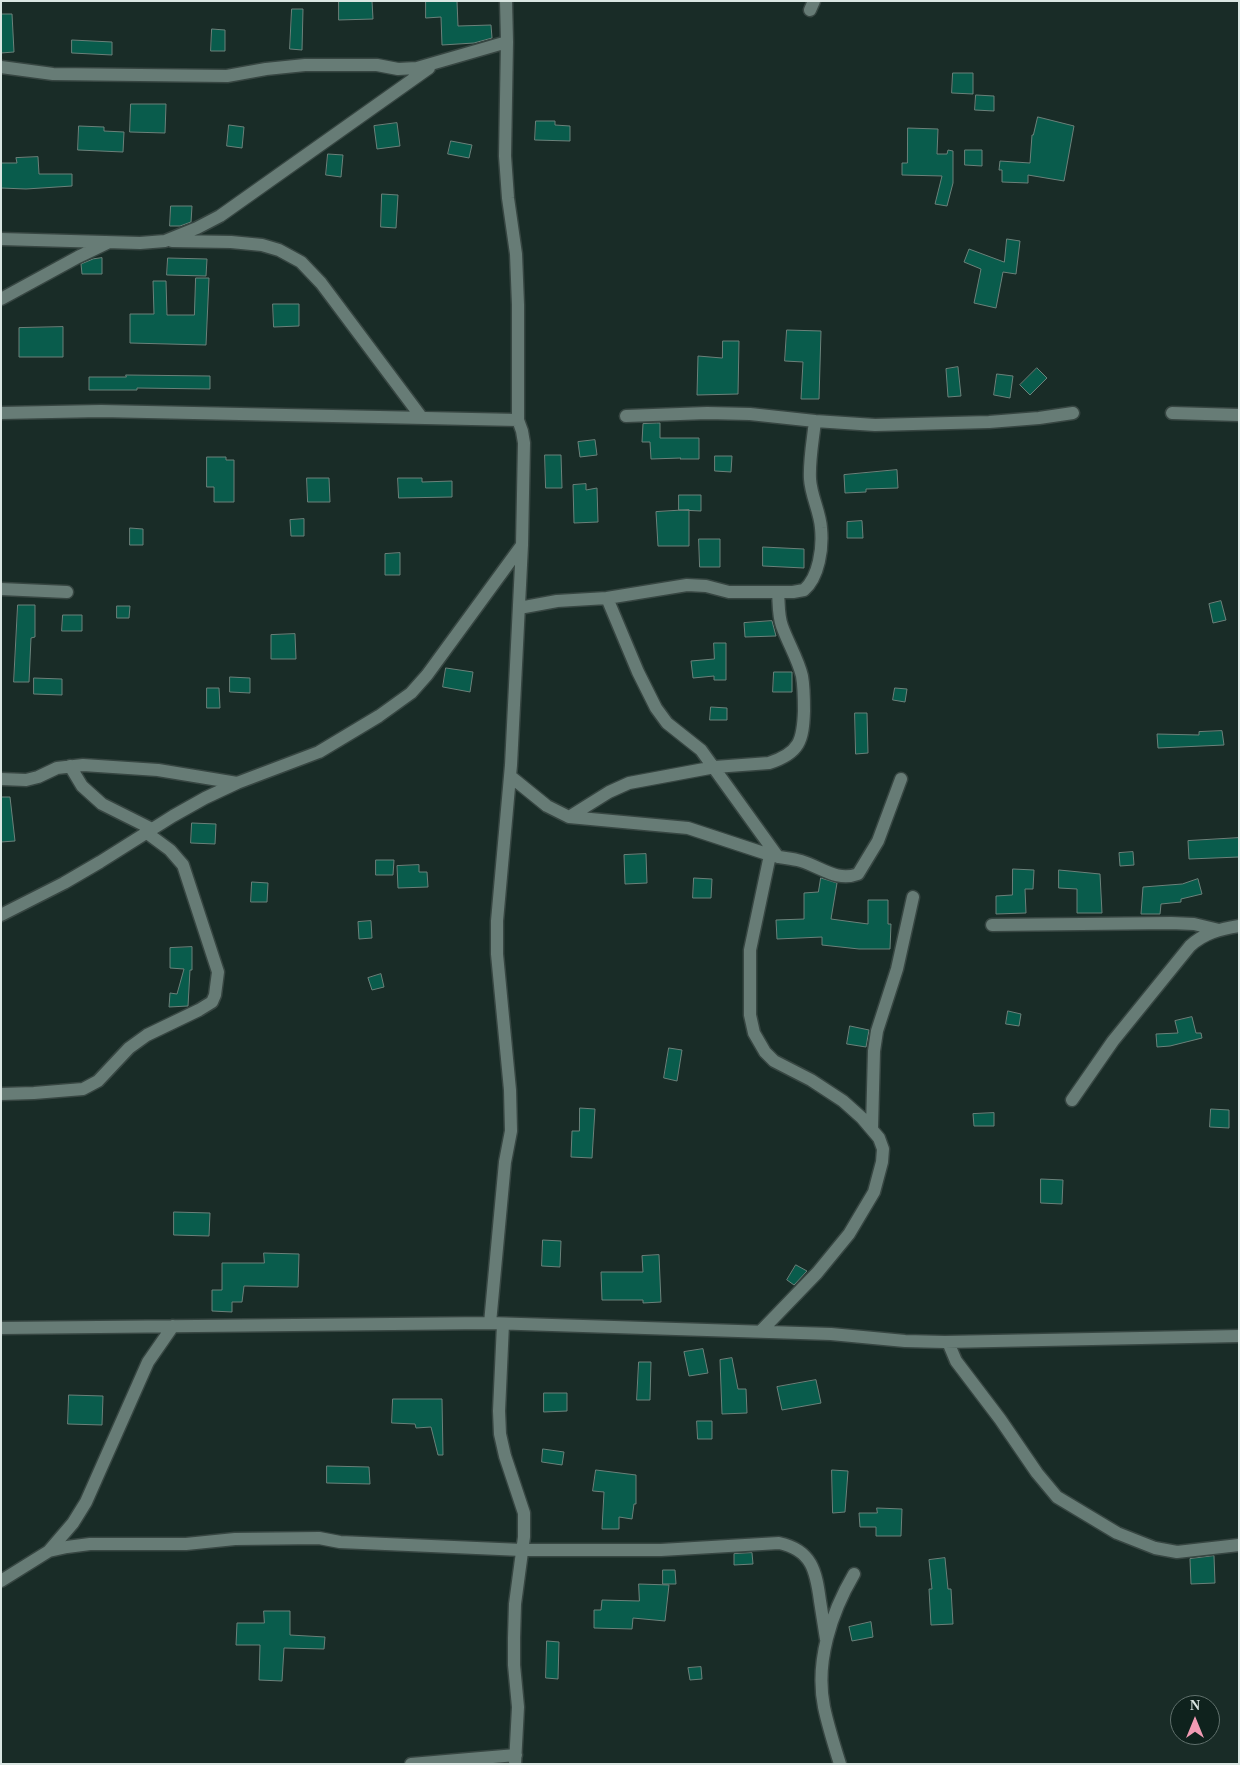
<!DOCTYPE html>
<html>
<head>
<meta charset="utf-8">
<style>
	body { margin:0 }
	#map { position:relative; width:1240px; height:1765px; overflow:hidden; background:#192c27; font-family:"Times New Roman",serif }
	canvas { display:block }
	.frame { position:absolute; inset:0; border:2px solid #dae6e2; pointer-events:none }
	.north { position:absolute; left:1170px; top:1695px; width:50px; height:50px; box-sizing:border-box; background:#0f221d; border:1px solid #60706c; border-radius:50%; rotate:0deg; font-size:14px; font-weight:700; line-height:20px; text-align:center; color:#dae6e2 }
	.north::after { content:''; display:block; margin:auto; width:18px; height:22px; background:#f19ab3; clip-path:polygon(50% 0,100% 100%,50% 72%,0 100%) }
</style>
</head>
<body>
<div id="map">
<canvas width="1240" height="1765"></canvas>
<div class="frame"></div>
<div class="north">N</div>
</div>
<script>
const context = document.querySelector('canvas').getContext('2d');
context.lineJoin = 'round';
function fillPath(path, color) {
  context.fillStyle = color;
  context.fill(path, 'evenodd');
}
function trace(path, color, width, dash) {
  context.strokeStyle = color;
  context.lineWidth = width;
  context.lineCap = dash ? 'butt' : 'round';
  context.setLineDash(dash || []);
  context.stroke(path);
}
const building = new Path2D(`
	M339,1H372L373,19L339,20Z
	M426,1H457L458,26L491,25L492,38L474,43L442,45L441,17L426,18Z
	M292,9H303L302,50L290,49Z
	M1,14H12L14,52L1,53Z
	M212,29L225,30V51H211Z
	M72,40L112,42V55L72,53Z
	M953,73H973V94L952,93Z
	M976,95L994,96V111L975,110Z
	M131,104H166L165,133L130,132Z
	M1038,117L1074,126L1064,181L1028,175V183L1002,182V170H999L1000,161L1030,163L1032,135H1033Z
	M536,121H555V125L570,126V141L535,140Z
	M397,123L400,146L377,149L374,126Z
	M229,125L244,127L242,148L227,146Z
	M79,126L104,127V131L124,132L123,152L78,150Z
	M908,128L938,129L937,154H947L948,150L953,151V183L947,206L935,204L942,176L902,175V163H907Z
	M451,141L472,145L469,158L448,154Z
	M965,150H982V166L965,165Z
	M328,154L343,155L341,177L326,175Z
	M38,157L39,174H72V186L26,189L1,188V163H17L16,158Z
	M382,194L398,195L396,228L381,227Z
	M171,206H192L191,222L180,226H170Z
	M1007,239L1020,241L1016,274L1003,272L996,308L974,303L981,269L964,262L969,249L1004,262Z
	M102,258V274H82L81,264L93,259Z
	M168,258L207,259L206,276L167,275Z
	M196,278H209L206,345L130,343V314H154L153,281H166L167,315H194Z
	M273,304H299V326L274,327Z
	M63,327V357H19V328Z
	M787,330L821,331L819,399H801L803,362L785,361Z
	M723,341H739L738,394L697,395L698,356L722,358Z
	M958,367L961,396L948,397L946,369Z
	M1037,368L1047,378L1030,395L1020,385Z
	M997,374L1013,376L1010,398L994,395Z
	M126,375L210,376V389L137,388V390H89V377H126Z
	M657,423H660V438H699V459H680L681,458L651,459L650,442H642L643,424Z
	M595,440L597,455L580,457L578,442Z
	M545,455H561L562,488H546Z
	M715,456H732L731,472L715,471Z
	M207,457H226V460H234V502H214V487H207Z
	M897,470L898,488L866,489V492L845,493L844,475Z
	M307,478H329L330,502H308Z
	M398,478H422V482L452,481V497L399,498Z
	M586,484V490L597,488L598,522L574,523L573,485Z
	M679,495H701V511L679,510Z
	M689,510V546H658L656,512Z
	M304,519V536H291L290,520Z
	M862,521L863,538H847V522Z
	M130,528L143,529V545H130Z
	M699,539H720V567H700Z
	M763,547L804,549V568L763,566Z
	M400,553V575H385V554Z
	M1221,601L1226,620L1213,623L1209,604Z
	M18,605H35V637L31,638L29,682H14Z
	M117,606H130L129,618H117Z
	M63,615H82V631H62Z
	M772,621L776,636L745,637L744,623Z
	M295,634L296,659H271V635Z
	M714,643H726V680H714V676L693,678L691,661L714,659Z
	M446,668L473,672L470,692L443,687Z
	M774,672H792V692H773Z
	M230,677L250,678V693L230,692Z
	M34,678L62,679V695L34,694Z
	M207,688H219L220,708H207Z
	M895,688L907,689L905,702L893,700Z
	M711,707L727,708V720H710Z
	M855,713H867L868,753L856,754Z
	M1222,731L1224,745L1158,748L1157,734L1199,735V732Z
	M1,797H10L15,841L1,842Z
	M192,823L216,824L215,844L191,843Z
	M1239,838V857L1189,859L1188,841Z
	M1133,852L1134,865L1120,866L1119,853Z
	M646,854L647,883L625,884L624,855Z
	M376,860H394L393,875H376Z
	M419,865V872H427L428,887L398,888L397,866Z
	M1013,869L1034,870L1033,889H1025L1026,913L996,914V896L1012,895Z
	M1059,870L1100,874L1102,913H1077V889L1059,888Z
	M694,878L712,879L711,898H693Z
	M821,878L837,883L831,919L868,924V900H888V924H891L890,949H859L822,945V937L777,939L776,920L804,919V893L818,892Z
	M1198,879L1202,894L1181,899V902L1161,904L1160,914H1141L1143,887L1182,884Z
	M252,882L268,883L267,902H251Z
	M371,921L372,938L359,939L358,922Z
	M192,947V970H190L188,1006L169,1007L170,993L177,994L184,969L170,968V948Z
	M381,974L384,987L372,990L368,978Z
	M1008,1011L1021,1014L1019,1026L1006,1024Z
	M1192,1017L1196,1033H1201L1202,1038L1170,1046L1157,1047L1156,1034L1178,1033L1175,1021Z
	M850,1026L869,1030L866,1047L847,1044Z
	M669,1048L682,1050L677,1081L664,1078Z
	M580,1108L595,1109L592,1158L571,1157L572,1131H579Z
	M1211,1109L1229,1110V1128L1210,1127Z
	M994,1113V1126H974L973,1114Z
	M1041,1179L1063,1180L1062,1204L1041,1203Z
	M174,1212L210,1213L209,1236L174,1235Z
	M543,1240L561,1241L560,1267L542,1266Z
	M264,1253L299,1254L298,1287L244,1286L242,1302H232V1312L212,1311V1290H222V1263H264Z
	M659,1255L661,1302L643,1303V1300H602L601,1272H643L642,1256Z
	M796,1265L807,1271L794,1285L787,1280Z
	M703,1349L708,1373L689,1376L684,1352Z
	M732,1358L738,1389H746L747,1413L722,1414L720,1360Z
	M639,1362H651L650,1400H637Z
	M816,1380L821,1403L782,1410L777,1387Z
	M544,1393H567V1411L544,1412Z
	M69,1395L103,1396L102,1425L68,1424Z
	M393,1399H442L443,1455H438L431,1427L416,1428L415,1424L392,1423Z
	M697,1421H712V1439H698Z
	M543,1449L564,1452L562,1465L542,1462Z
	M327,1466L369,1467L370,1484L327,1483Z
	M596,1470L636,1475V1504H634L632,1519L619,1517V1529H602L604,1492L593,1491Z
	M832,1470L848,1471L845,1512L833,1513Z
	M877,1508L902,1509L901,1536H876V1527H860L859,1513H877Z
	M752,1553L753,1564L734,1565V1554Z
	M1214,1556L1215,1583L1191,1584L1190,1559Z
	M945,1558L948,1589H951L953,1624L931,1625L929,1589H932L929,1560Z
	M663,1570H675L676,1584H663Z
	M639,1584L669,1585L665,1621L633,1618L632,1629L594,1628V1610H601L602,1600L639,1601Z
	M264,1611H290V1635L325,1637L324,1649L284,1648L282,1681L259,1680L260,1645H236L237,1623H264Z
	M871,1622L873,1637L852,1641L849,1627Z
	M547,1641L559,1642L558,1679L546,1678Z
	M701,1667L702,1679L690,1680L688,1668Z`);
fillPath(building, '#095c4c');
trace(building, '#6b817a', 1);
const minor = new Path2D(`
	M506,1L507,42
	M810,10L814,1
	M1,67L53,74L227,76L266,69L305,65H377L398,69L417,68L507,42L505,156L508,198L516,254L518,305V420L522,431L524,443L522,545L511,765L497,921V954L510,1090L511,1131L505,1162L490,1323
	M1,239L140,243L165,241L197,228L220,216L429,68
	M172,241L231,242L262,245L279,250L301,262L321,283L422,418
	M1,299L78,257L107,243
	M1,413L101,411L518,420
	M1172,413L1239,415
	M815,421L875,425L989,422L1039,418L1073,413
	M1,589L67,592
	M607,598L687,585L706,586L729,592H793L804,590C819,577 823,548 821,528C820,512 811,496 810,479C809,460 813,440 815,421L750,414L707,413L626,416
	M519,608L557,601L607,598L638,672L656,708L667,723L701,750L778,857
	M70,766L82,786L102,804L152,829
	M510,776L547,806L569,817L688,828L770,855L750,950V1015L754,1033L765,1052L774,1061L811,1080L843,1101L862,1118L879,1138L883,1149L882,1162L874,1192L849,1234L817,1273L761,1331
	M1,779L26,780L38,777L57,768L83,765L158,770L237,783
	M569,817L609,792L629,783L715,767L769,763C800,753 803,740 804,711C804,700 804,687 802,676C798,659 788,643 782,626C778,615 779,603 778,592
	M770,855C780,858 791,858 801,861C821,867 837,882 858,874L878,841L901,779
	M1,915L64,883L100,862L173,816L205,798L237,783L319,752L379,716L411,693L427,675L522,545
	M992,925L1171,923L1194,924L1219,930
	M1,1094L34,1093L83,1089L98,1081L129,1048L147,1035L199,1010L212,1002L215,995L218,972L183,865L170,850L147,833
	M1072,1100L1113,1041L1190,946C1204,933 1220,929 1239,926
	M872,1128L874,1051L877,1031L897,969L913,897
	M503,1324L499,1411L500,1434L505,1456L524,1513V1537L515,1604L514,1638V1665L518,1707L515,1764
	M1,1328L490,1323L831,1334L905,1341L945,1342L1239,1336
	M948,1342L956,1361L1000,1419L1037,1473L1057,1497L1117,1533L1155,1548L1177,1552L1239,1545
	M49,1551L73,1523L86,1502L148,1362L173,1326
	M1,1581L49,1551L67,1547L90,1544H186L235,1539L319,1538L340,1542L522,1550H661L779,1543C812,1550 816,1571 820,1601C822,1613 824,1626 826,1639
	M411,1764L516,1755
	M840,1764C834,1745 828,1726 824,1707C815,1662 831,1613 854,1574`);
trace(minor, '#374642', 15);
trace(minor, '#677c76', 12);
</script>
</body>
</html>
